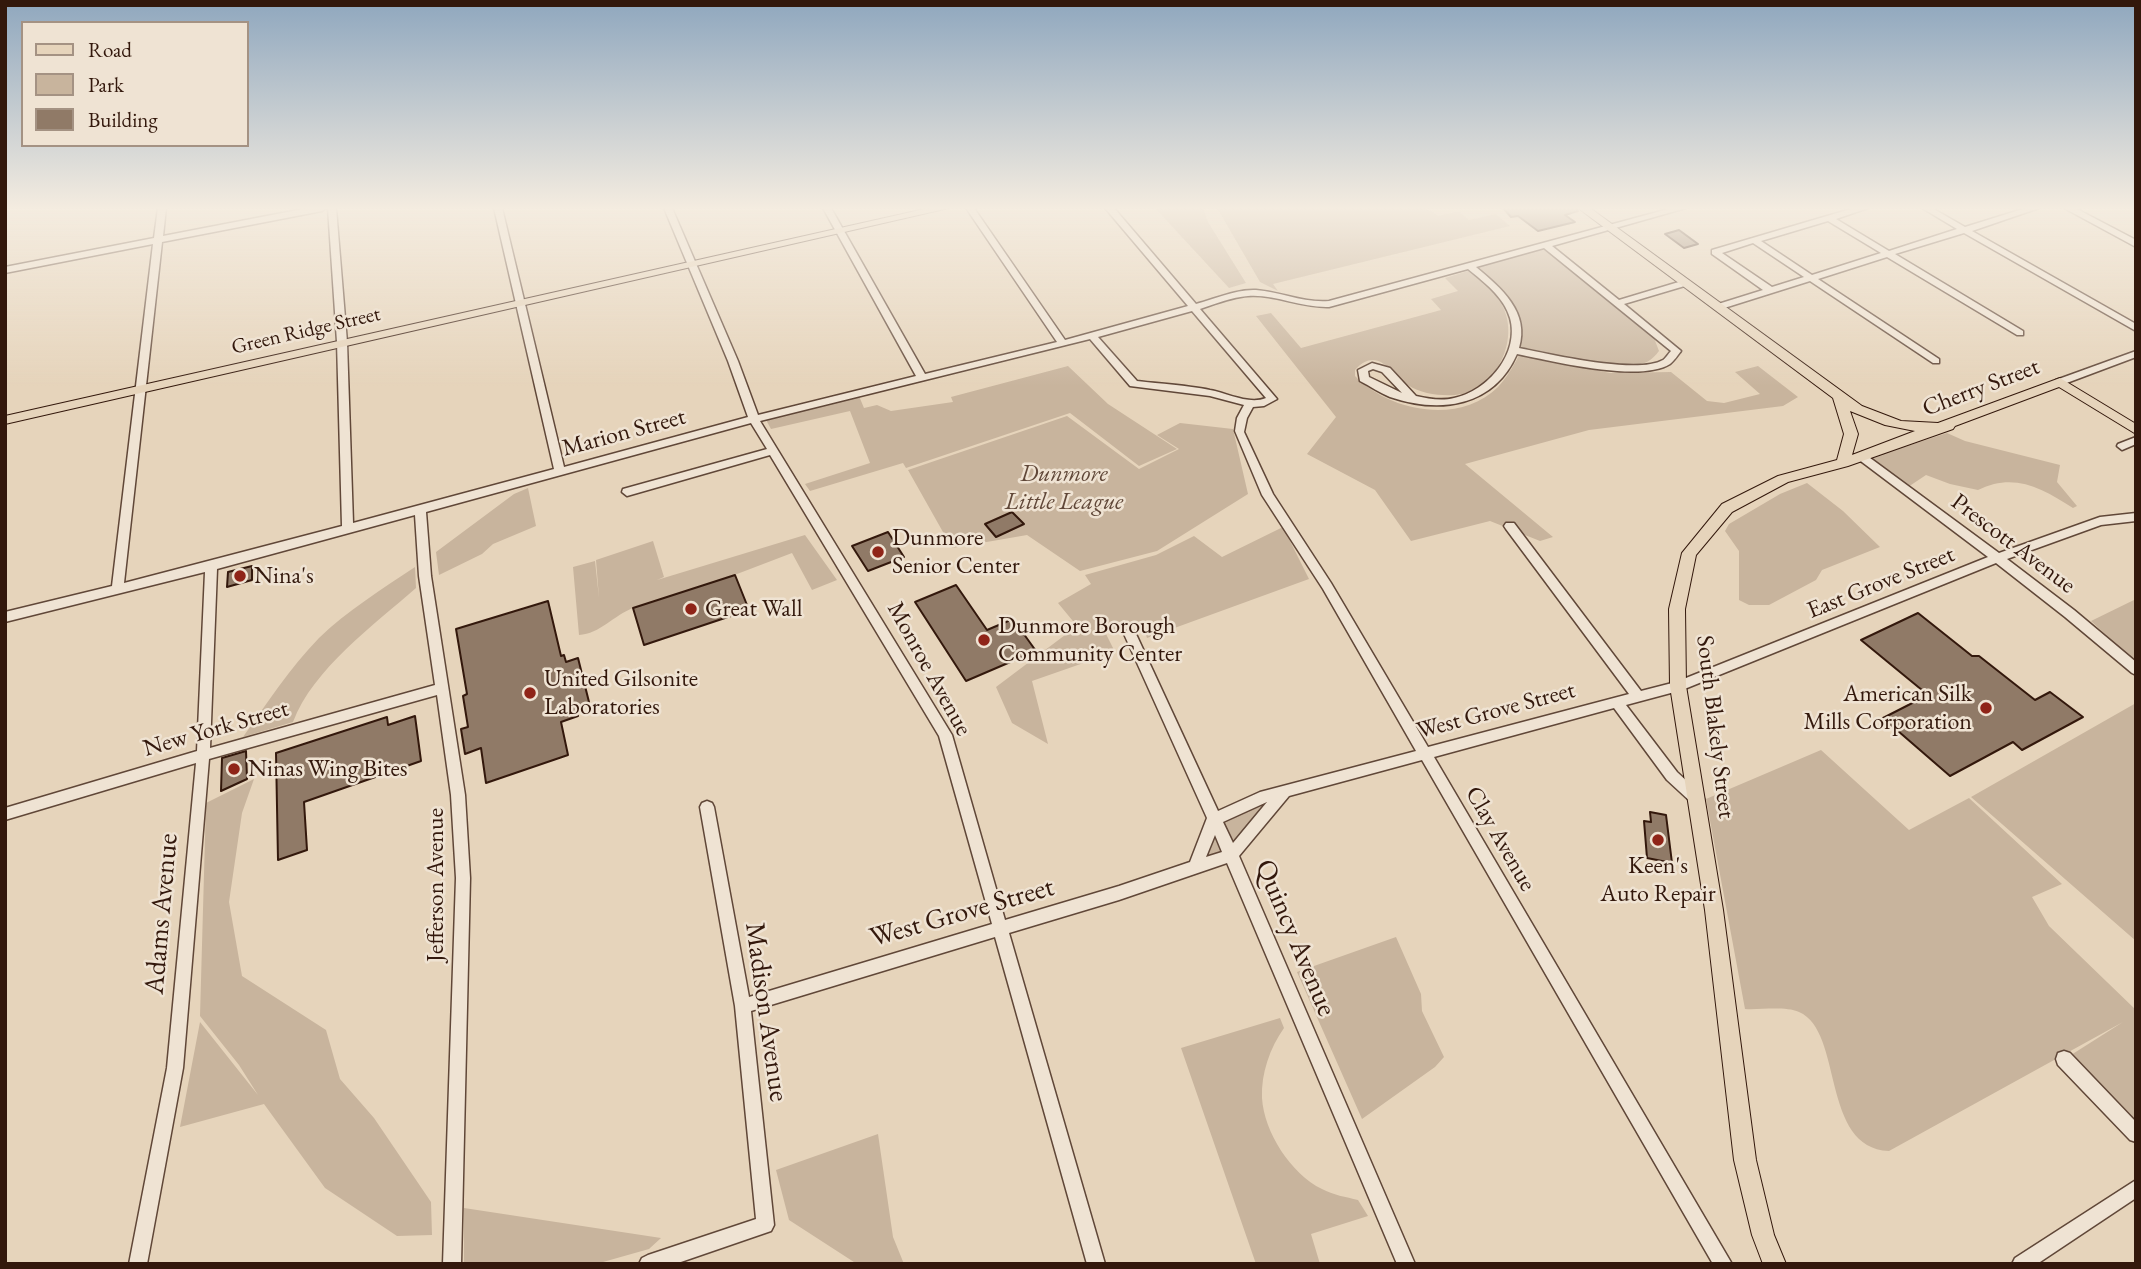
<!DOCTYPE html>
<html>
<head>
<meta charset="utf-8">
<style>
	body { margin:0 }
	#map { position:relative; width:2141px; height:1269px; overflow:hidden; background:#e6d4bb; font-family:"EB Garamond",serif }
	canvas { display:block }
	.frame { position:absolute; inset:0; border:7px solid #33180c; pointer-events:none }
	.legend { position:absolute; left:21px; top:21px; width:228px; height:126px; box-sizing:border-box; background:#efe3d3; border:2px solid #a49283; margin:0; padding:9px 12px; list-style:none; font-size:21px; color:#33180c }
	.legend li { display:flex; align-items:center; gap:14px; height:35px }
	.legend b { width:35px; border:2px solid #a49283 }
</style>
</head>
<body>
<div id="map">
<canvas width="2141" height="1269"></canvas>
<div class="frame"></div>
<ul class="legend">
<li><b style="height:9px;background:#e6d4bb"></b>Road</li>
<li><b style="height:19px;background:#c8b49d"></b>Park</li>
<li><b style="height:19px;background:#907a67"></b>Building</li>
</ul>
</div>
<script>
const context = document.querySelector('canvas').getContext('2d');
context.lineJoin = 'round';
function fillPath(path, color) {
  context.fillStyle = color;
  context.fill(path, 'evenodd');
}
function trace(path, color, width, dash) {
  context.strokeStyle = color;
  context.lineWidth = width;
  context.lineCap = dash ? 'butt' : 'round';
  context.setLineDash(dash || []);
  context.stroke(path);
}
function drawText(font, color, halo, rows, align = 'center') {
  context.font = font + ' "EB Garamond",serif';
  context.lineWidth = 5;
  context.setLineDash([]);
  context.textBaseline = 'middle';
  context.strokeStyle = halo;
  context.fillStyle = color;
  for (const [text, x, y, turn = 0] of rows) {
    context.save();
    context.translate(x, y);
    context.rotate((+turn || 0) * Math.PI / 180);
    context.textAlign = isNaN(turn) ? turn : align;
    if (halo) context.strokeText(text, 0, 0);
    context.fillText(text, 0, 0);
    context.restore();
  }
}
fillPath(new Path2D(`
	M1155,208H1203L1208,222L1246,283L1229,288Z
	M1217,208H1416L1432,211L1438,216L1458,211L1469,220L1496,214L1510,226L1273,284L1278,291L1260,282Z
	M1543,249L1654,338L1659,351C1656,355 1651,360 1647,362C1623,373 1548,352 1521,347C1526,311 1504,289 1479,267Z
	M1468,271C1480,280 1495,291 1502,305C1521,340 1495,392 1455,395C1440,396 1421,394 1408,385C1391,374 1378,345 1355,370V376C1390,412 1460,425 1498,387C1507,377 1513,367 1519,355L1610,373L1671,372L1707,401L1724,403L1760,394L1735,372L1758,366L1798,397L1783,406L1589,430L1465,464L1553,537L1540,541L1490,521L1411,541L1375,490L1307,454L1336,417L1256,316L1271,313L1301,348L1441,310L1431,299L1458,291L1445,278Z
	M1068,366L1108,404L1177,449L1139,466L1070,413L906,468L903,463L810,491L805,484L870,463L850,411L771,429L765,418L859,396L864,408L877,405L891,411L953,402L951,397Z
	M1067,416L1139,469L1179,449L1157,435L1180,423L1233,429L1248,494L1157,551L1080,571L1027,535L952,548L908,470Z
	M1947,433L1965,441L2060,465L2057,482L2077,506L2073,508C2042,488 2014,472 1978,490L1950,484L1926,475L1908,487L1858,462Z
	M1807,483L1843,511L1880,547L1822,570L1816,580L1769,605H1749L1739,600V551L1725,531L1729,524L1780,494Z
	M528,488L536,526L493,544L482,554L439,575L436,552L514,494Z
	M1283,527L1309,579L1147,638L1142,622L1105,632L1115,652L1032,681L1048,744L1012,723L996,687L1077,626L1058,603L1091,584L1085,575L1156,555L1194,536L1222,557Z
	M805,535L837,580L812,590L792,553L737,574L633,608C614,615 600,634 579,635L573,567L595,561L599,598L596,560L653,541L664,577L657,580Z
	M415,567L416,588C374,625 313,669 293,722L243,737C267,703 290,668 319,638C347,611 382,589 415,567Z
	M2136,599V658L2133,660L2091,621Z
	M2136,703V941L1971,797Z
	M1821,750L1909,830L1969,798L2062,884L2032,897L2049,926L2136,1010V1121L2071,1055L2123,1022L1889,1151C1820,1148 1844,1031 1799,1012C1785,1006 1760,1010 1745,1009L1706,799Z
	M254,779L242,813L229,902L242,976L326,1030L340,1079L374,1118L431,1202L432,1235L397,1236L325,1188L264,1104L180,1127L200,1022L258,1095L239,1065L200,1016L206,803Z
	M1286,791L1231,855L1195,868L1214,819Z
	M1396,937L1421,994L1422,1011L1444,1057L1435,1067L1362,1119L1297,972Z
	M1280,1018L1284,1028C1270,1048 1261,1073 1262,1098C1264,1132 1291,1174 1322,1189C1333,1195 1346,1197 1358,1200L1368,1216L1311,1234L1320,1264H1256L1181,1048Z
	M878,1134L893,1237L904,1264H857L789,1220L776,1170Z
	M464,1208L661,1238L649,1249L596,1264H464Z`), '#c8b49d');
const building = new Path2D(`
	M1503,208H1575L1578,211L1565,215L1575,222L1538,231L1518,216L1511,217Z
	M1679,230L1698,244L1684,248L1665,234Z
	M1012,512L1024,524L996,537L985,524Z
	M888,532L904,557L868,571L852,546Z
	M252,566V580L227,587L228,572Z
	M735,575L749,610L644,645L633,608Z
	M956,585L987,630L1013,619L1036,651L966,681L915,602Z
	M548,601L561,656L564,655L566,662L578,658L589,702L576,707L578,716L561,722L568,755L486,783L481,748L465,754L461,729L468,727L463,696L467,694L456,629Z
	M1918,613L1972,656H1979L2035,700L2050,692L2083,717L2022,750L2013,742L1950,776L1883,718L1928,695L1861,640Z
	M415,716L421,761L304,802L307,850L278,860L276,753L387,717L388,725Z
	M246,751L247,779L221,791L222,758Z
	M1650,812L1666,815L1672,863L1647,858L1644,821L1651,822Z`);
fillPath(building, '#907a67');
trace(building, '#33180c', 2);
const minor = new Path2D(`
	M158,208H166L163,236L308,208H326L322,211L162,242L124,583L342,526L337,342L328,208H336L347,342L353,523L554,469L494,208H502L564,467L748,417L728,361L664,208H672L738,361L758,415L916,376L823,208H831L925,374L1057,342L966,208H974L1065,340L1188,306L1105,208H1114L1196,304C1215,299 1236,289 1256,290C1281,292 1303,303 1329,301L1672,208H1686L1552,246L1619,300L1682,281H1688V285L1624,304L1681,351C1678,355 1674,361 1670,364C1640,383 1552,361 1517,354C1494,407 1440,414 1390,397C1380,393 1370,386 1360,381L1358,370L1372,363L1390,368L1416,396C1429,399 1442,401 1454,398C1488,391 1520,353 1510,318C1504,297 1484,282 1468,269L1329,307C1301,308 1275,294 1248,296C1232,297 1215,304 1200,309L1277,399L1264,406L1253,407L1247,418L1244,432L1273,494L1331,583L1428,747L1629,694L1506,529L1504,526L1506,523H1514L1641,691L1676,682L1988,557L1858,459L1857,456L1862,452L1999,553L2100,517L2136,513V521L2101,525L2007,559L2074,610L2136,662V675L2132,673L2065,617L1996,563L1682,690L1626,705L1677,772L1702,795L1704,799L1702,803L1697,805L1692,803L1667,780L1614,708L1434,757L1732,1264H1713L1422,760L1289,796L1239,856L1415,1264H1397L1227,863L1119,900L1009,933L1105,1264H1087L995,937L751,1011L774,1225L771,1231L675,1264H639L642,1258L648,1255L756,1219L735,1006L700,807L702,803L707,801L712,803L714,807L749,997L992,924L939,736L770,455L627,496L622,492L623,489L767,449L751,423L426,512L431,576L465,795L470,878L461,1264H443L456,878L451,795L437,695L209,759L183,1068L147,1264H129L167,1068L196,763L5,820V808L197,751L205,572L5,622V612L112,586L153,244L5,273V267L154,238ZM1544,248L1671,351C1669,353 1665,359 1663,360C1637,375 1550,354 1519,348C1530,312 1501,288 1476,267ZM1192,311L1266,398C1249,405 1227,393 1210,390C1186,385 1161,384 1137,381L1098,337ZM1090,339L1130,386L1210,396L1244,405L1237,418L1235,431L1262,495L1323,589L1416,751L1260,792L1218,811L1136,634L1134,631H1126L1124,634L1207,818L1190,862L1119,886L1005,920L952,735L760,421ZM1373,369L1382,372L1402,393L1369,377L1368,371ZM415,515L419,576L435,685L210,748L217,569ZM1267,802L1233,843L1223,822ZM1215,835L1222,852L1206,857Z
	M1854,208H1868L1836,219L1889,251L1957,229L1922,208H1932L1965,227L2026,208H2039L1972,231L2136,324V331L1964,233L1895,254L2023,331V335H2017L1887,257L1818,279L1939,359V363H1933L1810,281L1721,309H1715V305L1763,290L1712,254V250ZM1828,221L1881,253L1812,275L1761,241ZM1753,243L1804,277L1772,287L1722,253Z
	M2064,208H2075L2136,240V247Z
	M2136,351V357L2064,384H2056L2055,382L2056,380Z
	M2136,437V444L2122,450L2117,446L2118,444Z
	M2064,1051L2070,1053L2136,1122V1142L2130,1140L2058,1065L2056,1059L2058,1053Z
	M2136,1180V1198L2037,1264H2012L2015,1258Z`);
const major = new Path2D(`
	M929,208H949L5,424V416Z
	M1578,208H1590L1862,406L1901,421L1938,423L2060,378L2136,424V434L2059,387L1955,426L1953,429L1848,466L1788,482L1732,512L1696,555L1685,609L1686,686L1723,910L1756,1160L1774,1235L1786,1264H1763L1752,1235L1734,1160L1705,910L1670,686L1669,609L1682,553L1722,504L1778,476L1837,460L1844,434L1833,398ZM1850,411L1885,425L1915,431L1852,455L1858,434Z`);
trace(minor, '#604738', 3);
trace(major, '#33180c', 2);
fillPath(minor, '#efe3d3');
fillPath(major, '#e6d4bb');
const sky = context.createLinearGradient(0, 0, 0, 386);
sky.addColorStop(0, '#8fa7be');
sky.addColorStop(0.54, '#f4ece0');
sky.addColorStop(1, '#f4ece000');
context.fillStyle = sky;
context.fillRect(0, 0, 2141, 386);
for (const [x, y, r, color] of [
	[878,552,7,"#8f2418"],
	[240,576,7,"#8f2418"],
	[691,609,7,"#8f2418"],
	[984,640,7,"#8f2418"],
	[530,693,7,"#8f2418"],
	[1986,708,7,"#8f2418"],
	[234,769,7,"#8f2418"],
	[1658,840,7,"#8f2418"]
]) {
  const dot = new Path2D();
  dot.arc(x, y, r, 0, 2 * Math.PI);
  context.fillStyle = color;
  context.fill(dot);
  trace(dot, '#efe3d3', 2.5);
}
drawText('21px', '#33180c', '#efe3d3', [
	["Green Ridge Street",306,331,-13]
]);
drawText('24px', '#33180c', '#efe3d3', [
	["Cherry Street",1981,388,-21],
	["Marion Street",624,433,-15],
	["Prescott Avenue",2013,544,37],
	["East Grove Street",1881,583,-22],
	["Monroe Avenue",929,669,61],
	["West Grove Street",1496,711,-15],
	["South Blakely Street",1715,727,83],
	["New York Street",216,729,-16],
	["Clay Avenue",1500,839,60],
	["Jefferson Avenue",436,885,-90]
]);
drawText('italic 24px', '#604738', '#efe3d3', [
	["Dunmore",1064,474],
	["Little League",1064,502]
]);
drawText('24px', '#33180c', '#efe3d3', [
	["Dunmore",892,538],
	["Senior Center",892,566],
	["Nina's",254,576],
	["Great Wall",705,609],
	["Dunmore Borough",998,626],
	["Community Center",998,654],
	["United Gilsonite",544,679],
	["Laboratories",544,707],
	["American Silk",1972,694,"right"],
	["Mills Corporation",1972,722,"right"],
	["Ninas Wing Bites",248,769],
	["Keen's",1658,866,"center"],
	["Auto Repair",1658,894,"center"]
], 'left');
drawText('28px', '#33180c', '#efe3d3', [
	["West Grove Street",962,913,-16],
	["Adams Avenue",162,914,-85],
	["Quincy Avenue",1295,938,67],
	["Madison Avenue",766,1012,82]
]);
</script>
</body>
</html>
